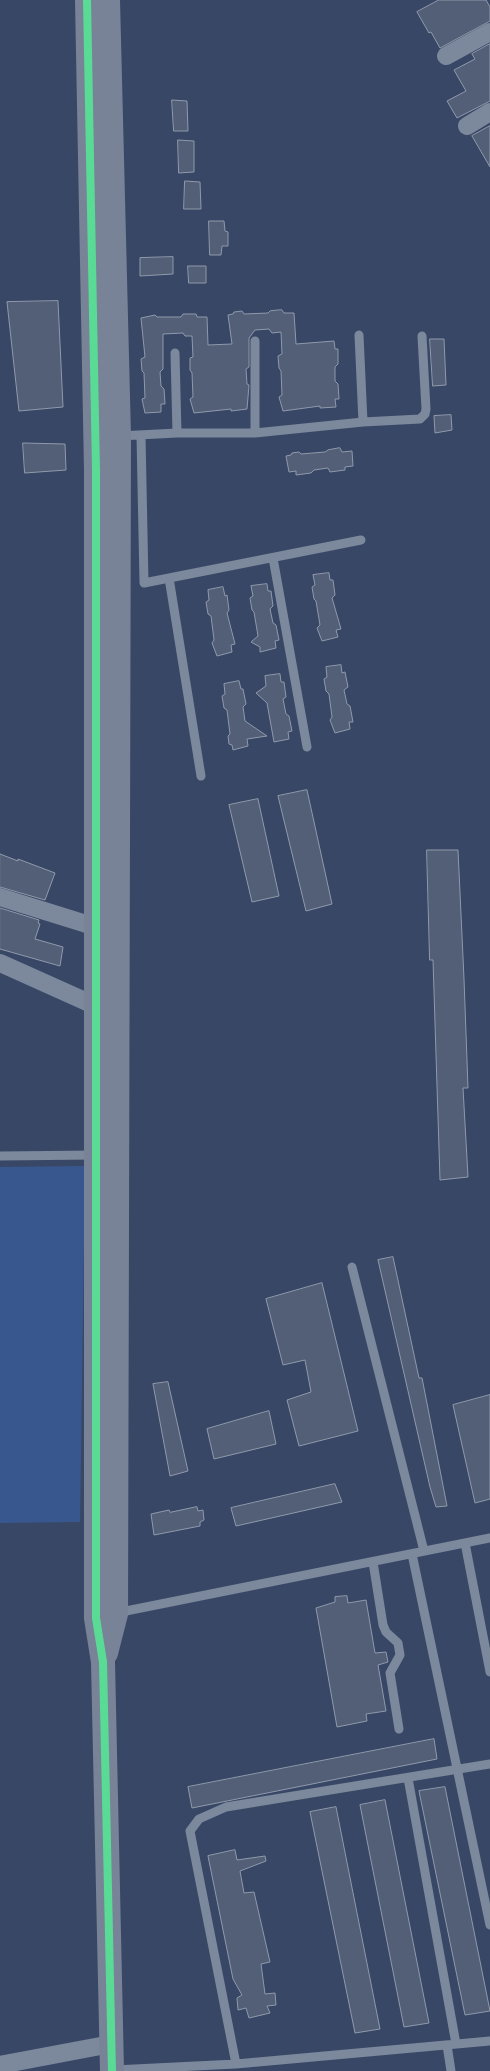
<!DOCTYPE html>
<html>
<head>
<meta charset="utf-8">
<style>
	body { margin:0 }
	canvas { display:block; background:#384765 }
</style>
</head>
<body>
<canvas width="490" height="2071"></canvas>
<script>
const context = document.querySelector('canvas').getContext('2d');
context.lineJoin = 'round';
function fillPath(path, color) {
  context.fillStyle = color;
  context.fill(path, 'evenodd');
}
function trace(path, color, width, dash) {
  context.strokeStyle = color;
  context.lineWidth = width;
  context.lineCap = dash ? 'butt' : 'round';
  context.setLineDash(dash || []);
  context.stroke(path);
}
fillPath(new Path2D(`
	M85,1166L80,1522L0,1523V1167Z`), '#39578f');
const building = new Path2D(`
	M439,0H486L490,7V21L440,48L431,32L429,33L417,12Z
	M490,44V101L457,118L447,101L466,91L454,70L475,59L472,54Z
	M172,100L187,101L188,131H174Z
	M490,126V167L472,136Z
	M178,140L194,141V172L179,173Z
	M185,181L200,182L201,209H184Z
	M209,221H224L225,231L228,232V246H222L221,255H210Z
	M173,257V274L140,276V258Z
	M188,266H206V283H189Z
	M58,301L63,407L19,411L7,302Z
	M282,310L284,313H294L296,344L334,341L335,349H338V364L335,367V381L338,384L339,399H335L336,407L320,408V406L283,411L279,397L282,395L281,371L279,368L278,356L282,354L281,332L272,333L269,329L255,330L249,338V367L246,369L247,384L249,385L247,409L231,411V409L194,413L190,399L193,397L192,373L190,370V358L193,357L192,336H185L183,333L163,334V369L160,372L161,386L164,389L165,404H161V412L145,413L142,399L145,398L144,373L142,371L141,359L145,357L141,318L155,315L157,317H181L183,314H196L197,317H207L208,345L232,344L228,315L233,314L234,312L242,311L244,314L268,313L270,311Z
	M430,339H444L446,385L433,386Z
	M451,415L452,430L435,433L434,416Z
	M23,443L65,444L66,470L25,473Z
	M340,448L342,452L352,451L353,466L345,467V470L330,472L328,468L314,470L311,473L296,475V471L289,472L286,456L291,455L292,453L299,452L301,454L325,452L328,450Z
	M329,573L330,580H333L335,595L332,598L341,629L336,630L338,637L322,641L317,628L320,625L316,601L314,599L312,587L315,585L313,575Z
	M267,584L268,591H271L273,606L270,609L273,623L276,625L279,640L275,641L276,648L260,652V647L251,642L258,636L254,612L252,610L250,598L253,596L251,586Z
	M223,587L225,596L227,595L229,610L227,613L235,644L231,645L232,652L217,656L212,643L214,640L211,616L208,614L206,602L209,600L208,590Z
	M341,665L342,673L345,672L348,687L344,690L347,704L350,706L353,722H349L350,729L335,733L330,720L332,717L329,694L326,691L324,679L327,677L326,667Z
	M280,674L281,682H284L286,697L283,699L286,714L289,716L292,731L288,732L289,739L274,742L267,703L256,693L266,686L265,676Z
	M239,681L241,689H243L246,704L243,707L245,721L267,736L247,739L248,746L233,750L232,745L229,744L228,736L230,734L227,710L224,708L222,696L225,694L224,684Z
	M307,790L332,904L306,911L278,796Z
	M258,799L279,896L252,902L229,805Z
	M427,850H458L464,979L468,1088H463L468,1177L440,1180L433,960H430Z
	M0,854L18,861V859L55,873L45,900L0,887Z
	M0,908L39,920L38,923L40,924L35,939L63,947L60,966L0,949Z
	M393,1257L419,1378H422L447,1506L436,1507L430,1487L378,1260Z
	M322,1283L358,1431L299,1446L287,1400L311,1392L305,1360L283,1365L266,1299Z
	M168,1382L188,1471L170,1476L153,1384Z
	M490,1395V1499L475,1503L453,1405Z
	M269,1411L276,1444L214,1459L207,1429Z
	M335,1484L342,1502L236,1526L231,1508Z
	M197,1507L198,1511L203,1510L204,1520L200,1522V1526L154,1535L151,1514L169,1510L170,1512Z
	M347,1596L348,1603L366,1600L375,1653L386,1652L388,1662L378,1665L386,1711L366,1714L367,1721L337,1727L316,1608L335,1602V1597Z
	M434,1739L437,1759L192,1808L188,1787Z
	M445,1787L490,2011L465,2015L419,1791Z
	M385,1800L429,2023L404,2027L360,1805Z
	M336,1807L380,2029L355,2033L310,1812Z
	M235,1850L237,1860L265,1856L266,1861L240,1871L244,1893L254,1892L270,1962L261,1964L265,1994L275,1993L276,2005L267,2006L270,2013L249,2018L246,2008L238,2010L237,1998L242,1995L233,1979L208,1856Z`);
fillPath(building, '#535f77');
trace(building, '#8f99ab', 1);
trace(new Path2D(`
	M175,353L177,433
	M363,422L420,419L425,414L426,409L422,336
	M255,433V341
	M141,435L144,583L361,540
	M119,436L177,433H255L363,422L359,335
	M273,558L307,747
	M169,578L201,776
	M0,1156L95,1155
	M352,1267L424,1551
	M465,1543L490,1672
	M412,1554L490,1925
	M373,1562L383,1625L386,1632L398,1643L400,1655L390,1673L399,1729
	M116,1613L490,1538
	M408,1778L456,2044
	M447,2045L451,2071
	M236,2064L190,1831L199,1819L226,1807L490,1764
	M114,2070L236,2064L490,2041`), '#7c889c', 9);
trace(new Path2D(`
	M446,56L490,32
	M467,126L490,112
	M0,897L96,927
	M0,963L96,1006
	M0,2065L111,2044`), '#7c889c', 18);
trace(new Path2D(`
	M87,0L96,470V1618L103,1662L112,2071
	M106,1653L116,1614L119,436L108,0`), '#788398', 24);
trace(new Path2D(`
	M87,0L96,470V1618L103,1662L112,2071`), '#5adb95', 8);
</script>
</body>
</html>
